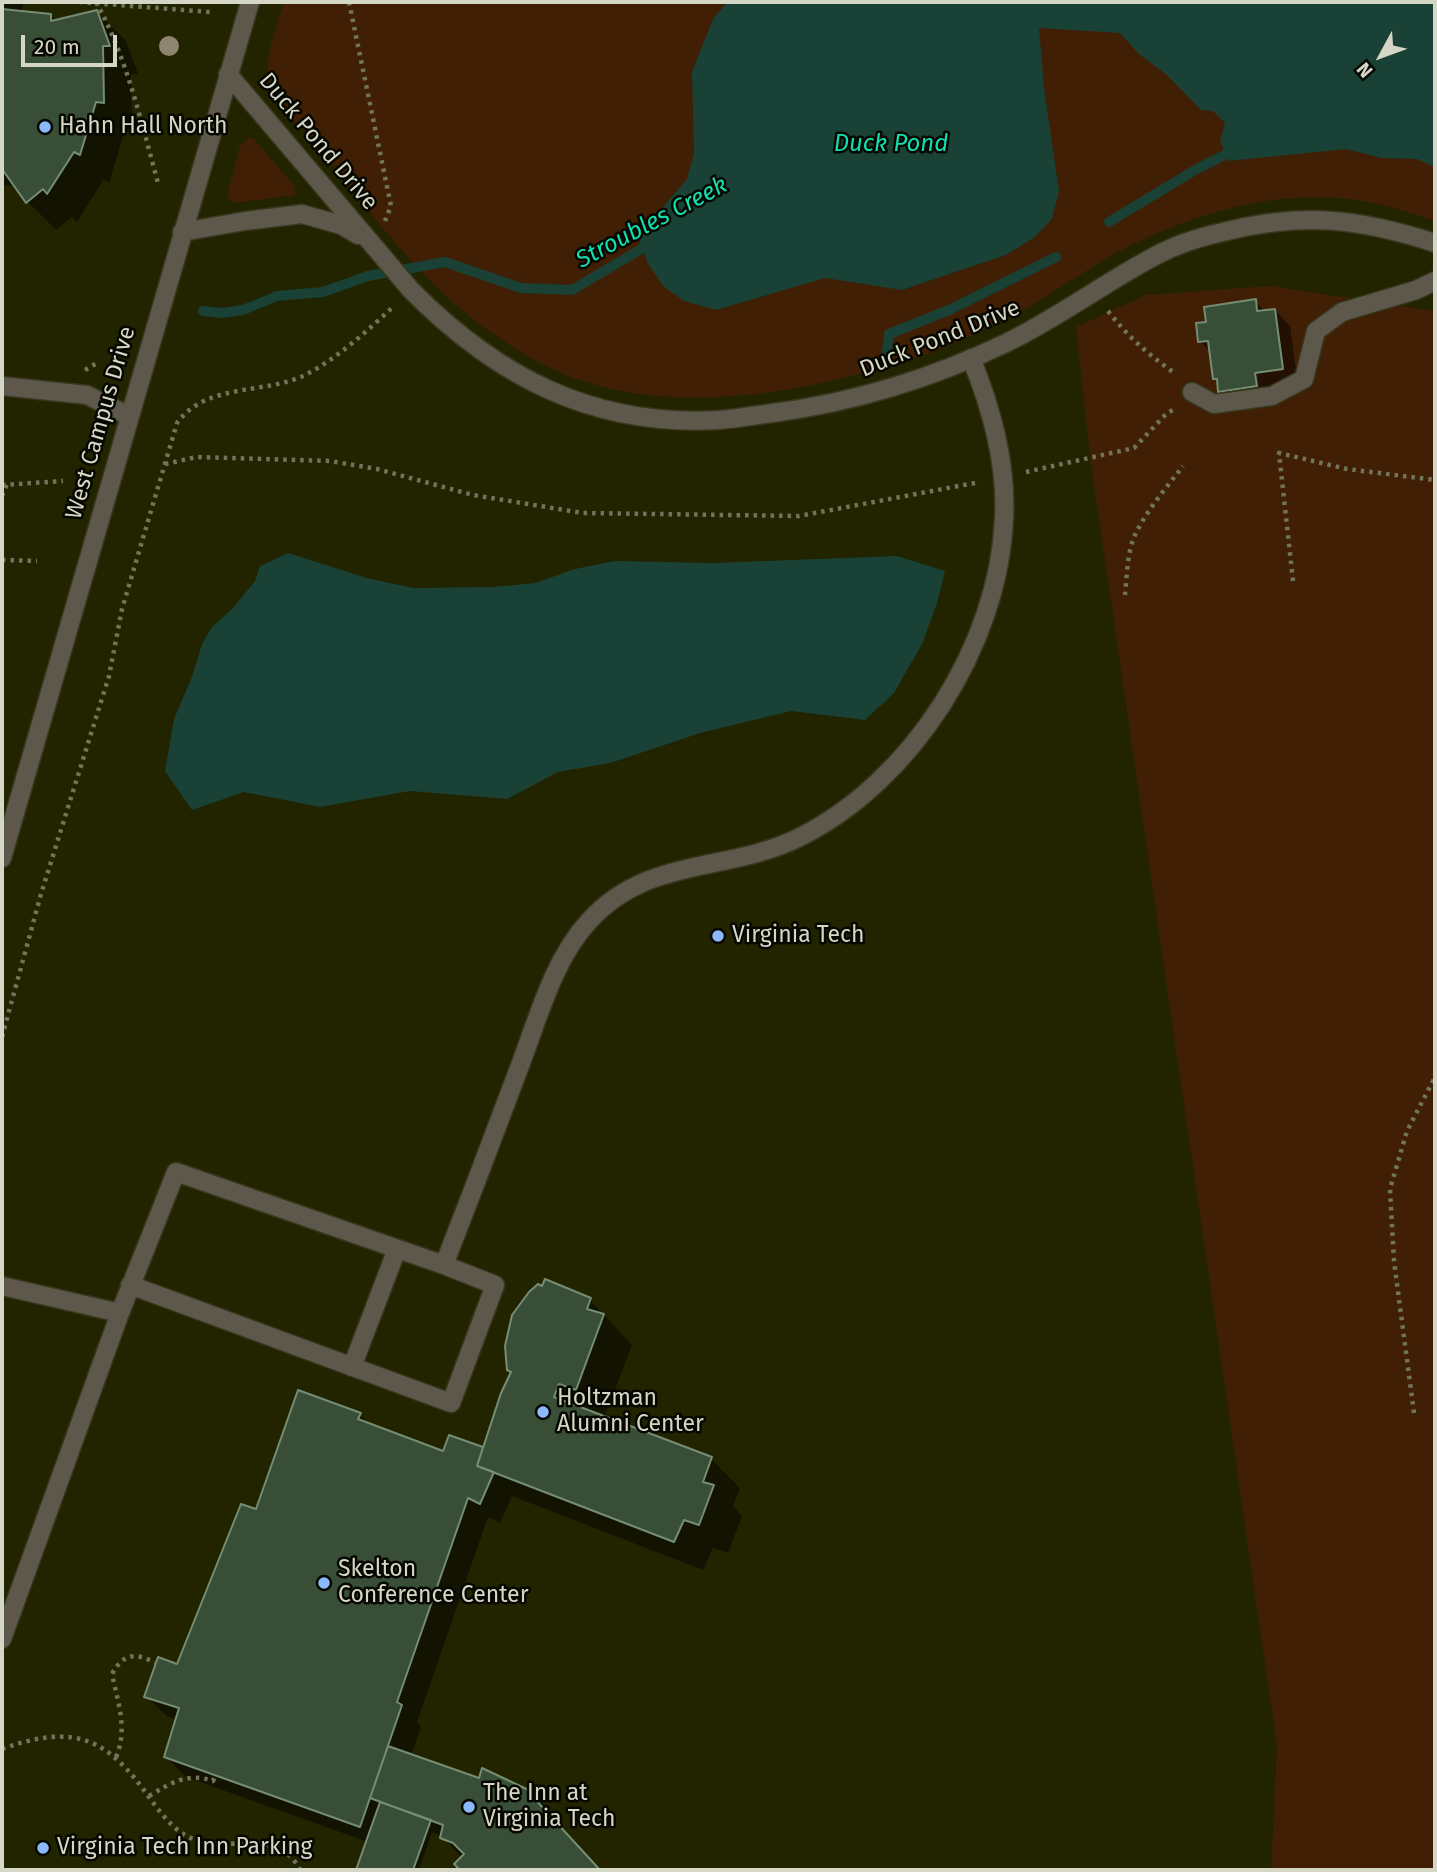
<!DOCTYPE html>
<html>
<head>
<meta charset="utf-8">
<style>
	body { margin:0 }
	#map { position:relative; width:1437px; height:1872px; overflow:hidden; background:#1c1e01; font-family:"Fira Sans",sans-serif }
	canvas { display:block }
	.frame { position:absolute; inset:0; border:4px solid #d5d7c6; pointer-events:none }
	.north { position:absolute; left:1346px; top:21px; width:70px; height:70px; -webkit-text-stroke:5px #060701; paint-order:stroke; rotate:229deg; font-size:19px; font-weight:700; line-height:28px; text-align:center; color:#d5d7c6 }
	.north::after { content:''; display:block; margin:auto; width:24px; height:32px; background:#d5d7c6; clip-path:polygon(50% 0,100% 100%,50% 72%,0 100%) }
	.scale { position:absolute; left:21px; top:35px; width:96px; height:32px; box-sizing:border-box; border:4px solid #d5d7c6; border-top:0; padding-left:9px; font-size:21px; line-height:24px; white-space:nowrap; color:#d5d7c6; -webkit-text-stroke:5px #060701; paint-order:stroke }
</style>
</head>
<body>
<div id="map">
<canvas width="1437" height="1872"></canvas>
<div class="frame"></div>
<div class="north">N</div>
<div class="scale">20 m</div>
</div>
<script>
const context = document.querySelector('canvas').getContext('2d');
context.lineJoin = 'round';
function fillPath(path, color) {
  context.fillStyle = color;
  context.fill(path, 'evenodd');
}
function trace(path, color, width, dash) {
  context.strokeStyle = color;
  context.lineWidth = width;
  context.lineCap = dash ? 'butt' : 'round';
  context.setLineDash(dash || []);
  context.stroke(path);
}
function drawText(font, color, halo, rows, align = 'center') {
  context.font = font + ' "Fira Sans",sans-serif';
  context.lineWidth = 5;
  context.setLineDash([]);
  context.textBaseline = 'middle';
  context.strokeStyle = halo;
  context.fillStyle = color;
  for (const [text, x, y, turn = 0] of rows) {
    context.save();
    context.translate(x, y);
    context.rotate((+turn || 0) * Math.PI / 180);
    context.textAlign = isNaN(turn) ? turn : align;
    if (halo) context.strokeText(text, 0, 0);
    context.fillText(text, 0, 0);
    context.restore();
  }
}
fillPath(new Path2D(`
	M2,2H1435V1870H2Z`), '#222400');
fillPath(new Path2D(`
	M284,2H1435V221C1419,216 1403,210 1386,206C1297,183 1205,208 1125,248C1091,265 1060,290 1026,308C996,324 965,340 933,352C917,359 900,362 884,367C791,394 680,412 586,382C546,370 507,345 474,320C407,267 357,194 303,128C295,121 285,115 279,106C256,74 274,36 284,2Z
	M248,138H253L294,185L295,195L234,203L227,196L240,146Z
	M1269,286L1435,311V1870H1271L1277,1746L1090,456L1076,327L1146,295Z`), '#411f04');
fillPath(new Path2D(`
	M727,2H1435V167L1417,159L1381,158L1346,149L1229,161L1220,141L1225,123L1213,111L1201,110L1167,75L1139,54L1120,33L1039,28L1044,88L1059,191L1052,219L1035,237L1006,255L902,290L825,278L716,310L684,301L664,287L647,262L638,236L687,179L694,153L692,72L713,19Z
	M288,553L367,578L413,588L493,587L535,583L575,569L615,561L713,563L897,556L945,571L937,603L922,644L894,693L865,720L791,711L700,733L610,763L558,772L507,799L410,791L320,807L244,792L192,810L165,771L174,719L192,677L202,644L212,627L233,608L255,581L260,566Z`), '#194135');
fillPath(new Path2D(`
	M2,2H23L22,13L51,15L57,21L97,12L126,41L138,74H131L132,131L125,130L109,183L104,179L77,222L72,217L56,230L27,201L17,186L2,185Z
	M1255,301L1266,312L1275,310L1290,326L1298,384L1236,406L1220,391L1219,383L1215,379L1212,353L1200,342L1208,324Z
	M590,1300L632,1345L604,1418L711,1459L740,1488L733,1506L742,1516L728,1553L713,1548L703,1570L512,1496L500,1523L488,1517L417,1722L421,1727L411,1756L480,1780L534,1795L554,1815L553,1820L599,1870H462L457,1864L462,1858L442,1836L432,1832L419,1870H358L368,1842L186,1777L166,1757L177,1720L167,1716L146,1696L178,1666L257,1511L360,1415L371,1426L443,1453L482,1449L484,1451Z`), '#0007');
trace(new Path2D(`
	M1109,222L1195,170L1236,149
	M203,311L221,313L243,310L277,296L323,292L368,276L445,262L521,288L572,290L653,242
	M886,359L889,334L949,310L1056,257`), '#194135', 10);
const building = new Path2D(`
	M2,9L51,14V21L97,10L110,46H103L104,103L96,102L80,155L74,152L47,194L43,189L26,203L2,169Z
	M1256,299L1257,311L1275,309L1283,369L1255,373L1257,386L1218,392L1217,379H1213L1208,341L1198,342L1196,323L1206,322L1204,307Z
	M545,1279L591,1298L587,1309L604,1314L576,1390L559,1384L554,1397L712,1457L703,1482L714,1485L699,1525L684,1520L674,1542L477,1466L501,1393L511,1372L507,1370L505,1346L512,1315L529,1292L538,1284L542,1286Z
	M298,1390L361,1413L358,1419L443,1451L449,1435L483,1447L477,1466L494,1472L480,1504L468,1498L397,1702L402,1705L360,1827L164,1757L179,1708L144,1697L158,1657L177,1664L241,1504L256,1509Z
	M388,1746L479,1778L482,1768L535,1793L534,1798L600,1870H460L454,1864L464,1854L453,1843L440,1838L443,1825L370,1798Z
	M380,1802L431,1820L413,1870H356Z`);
fillPath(building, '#384e36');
trace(building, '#758d73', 2);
const service = new Path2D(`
	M2,386L87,395L129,416
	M1192,392L1214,404L1272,396L1304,379L1316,331L1342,312L1416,290L1435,281
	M130,1285L451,1403L495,1285L444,1265
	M2,1286L120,1313
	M352,1367L397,1249
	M2,1639L120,1313L176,1172L444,1265C470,1198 496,1130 521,1063C539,1015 554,959 589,921C648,856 726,873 798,838C912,782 999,645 1004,518C1007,464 991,407 971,358`);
const tertiary = new Path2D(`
	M228,74L411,290C497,377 593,427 718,420C736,419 755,415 773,413C855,402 931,379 1006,343C1058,318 1104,283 1155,256C1175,245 1200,237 1223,232C1302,212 1358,218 1435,243
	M182,232L245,221L302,214L341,225L358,235
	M2,858L250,2`);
trace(service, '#36381d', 21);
trace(tertiary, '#36381d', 21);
trace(new Path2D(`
	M79,2L210,12
	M96,2C127,58 141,121 158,183
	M349,2L391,206L385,221
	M1108,311C1128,337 1150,356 1176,374
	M85,370L99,362
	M165,464L197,457L330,461L377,469L473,495L583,513L799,516L980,482
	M1026,472L1134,448L1167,413L1177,408
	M2,485L63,481
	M2,496L7,484
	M2,560L37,561
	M1293,581L1279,453L1347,469L1435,480
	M1125,595C1127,576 1127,553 1135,535C1147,510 1166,488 1183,466
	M2,1037L41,894L109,676L122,609L177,423C207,382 264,395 305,375C337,359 368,330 394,306
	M1414,1413L1394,1261L1390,1189L1407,1131L1435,1077
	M2,1749C75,1723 107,1737 151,1800C164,1817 177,1835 199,1841C235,1851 279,1828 300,1870
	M116,1757C128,1729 118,1703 112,1674C124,1652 136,1653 156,1663
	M149,1796C171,1783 187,1772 213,1781L216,1774`), '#71735b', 4.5, [3.5, 5]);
trace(service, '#5e574b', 18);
trace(tertiary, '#5e574b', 18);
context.fillStyle = '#908570';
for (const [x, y] of [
	[169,46]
]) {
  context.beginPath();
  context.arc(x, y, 10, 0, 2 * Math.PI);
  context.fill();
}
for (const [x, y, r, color] of [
	[45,127,7,"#8cb9fc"],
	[718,936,7,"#8cb9fc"],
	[543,1412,7,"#8cb9fc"],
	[324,1583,7,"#8cb9fc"],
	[469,1807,7,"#8cb9fc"],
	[43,1848,7,"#8cb9fc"]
]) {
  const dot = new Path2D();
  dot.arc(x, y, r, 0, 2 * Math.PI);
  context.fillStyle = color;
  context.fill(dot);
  trace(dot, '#060701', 2.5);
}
drawText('23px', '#d5d7c6', '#060701', [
	["Hahn Hall North",59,127],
	["Virginia Tech",732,936],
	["Holtzman",557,1399],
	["Alumni Center",557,1425],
	["Skelton",338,1570],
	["Conference Center",338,1596],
	["The Inn at",483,1794],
	["Virginia Tech",483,1820],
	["Virginia Tech Inn Parking",57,1848]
], 'left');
drawText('23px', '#d5d7c6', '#060701', [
	["Duck Pond Drive",318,142,50],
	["Duck Pond Drive",940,339,-22],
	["West Campus Drive",101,423,-74]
]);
drawText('italic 24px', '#11dfb2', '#060701', [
	["Duck Pond",891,144],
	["Stroubles Creek",652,223,-28]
]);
</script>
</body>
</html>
